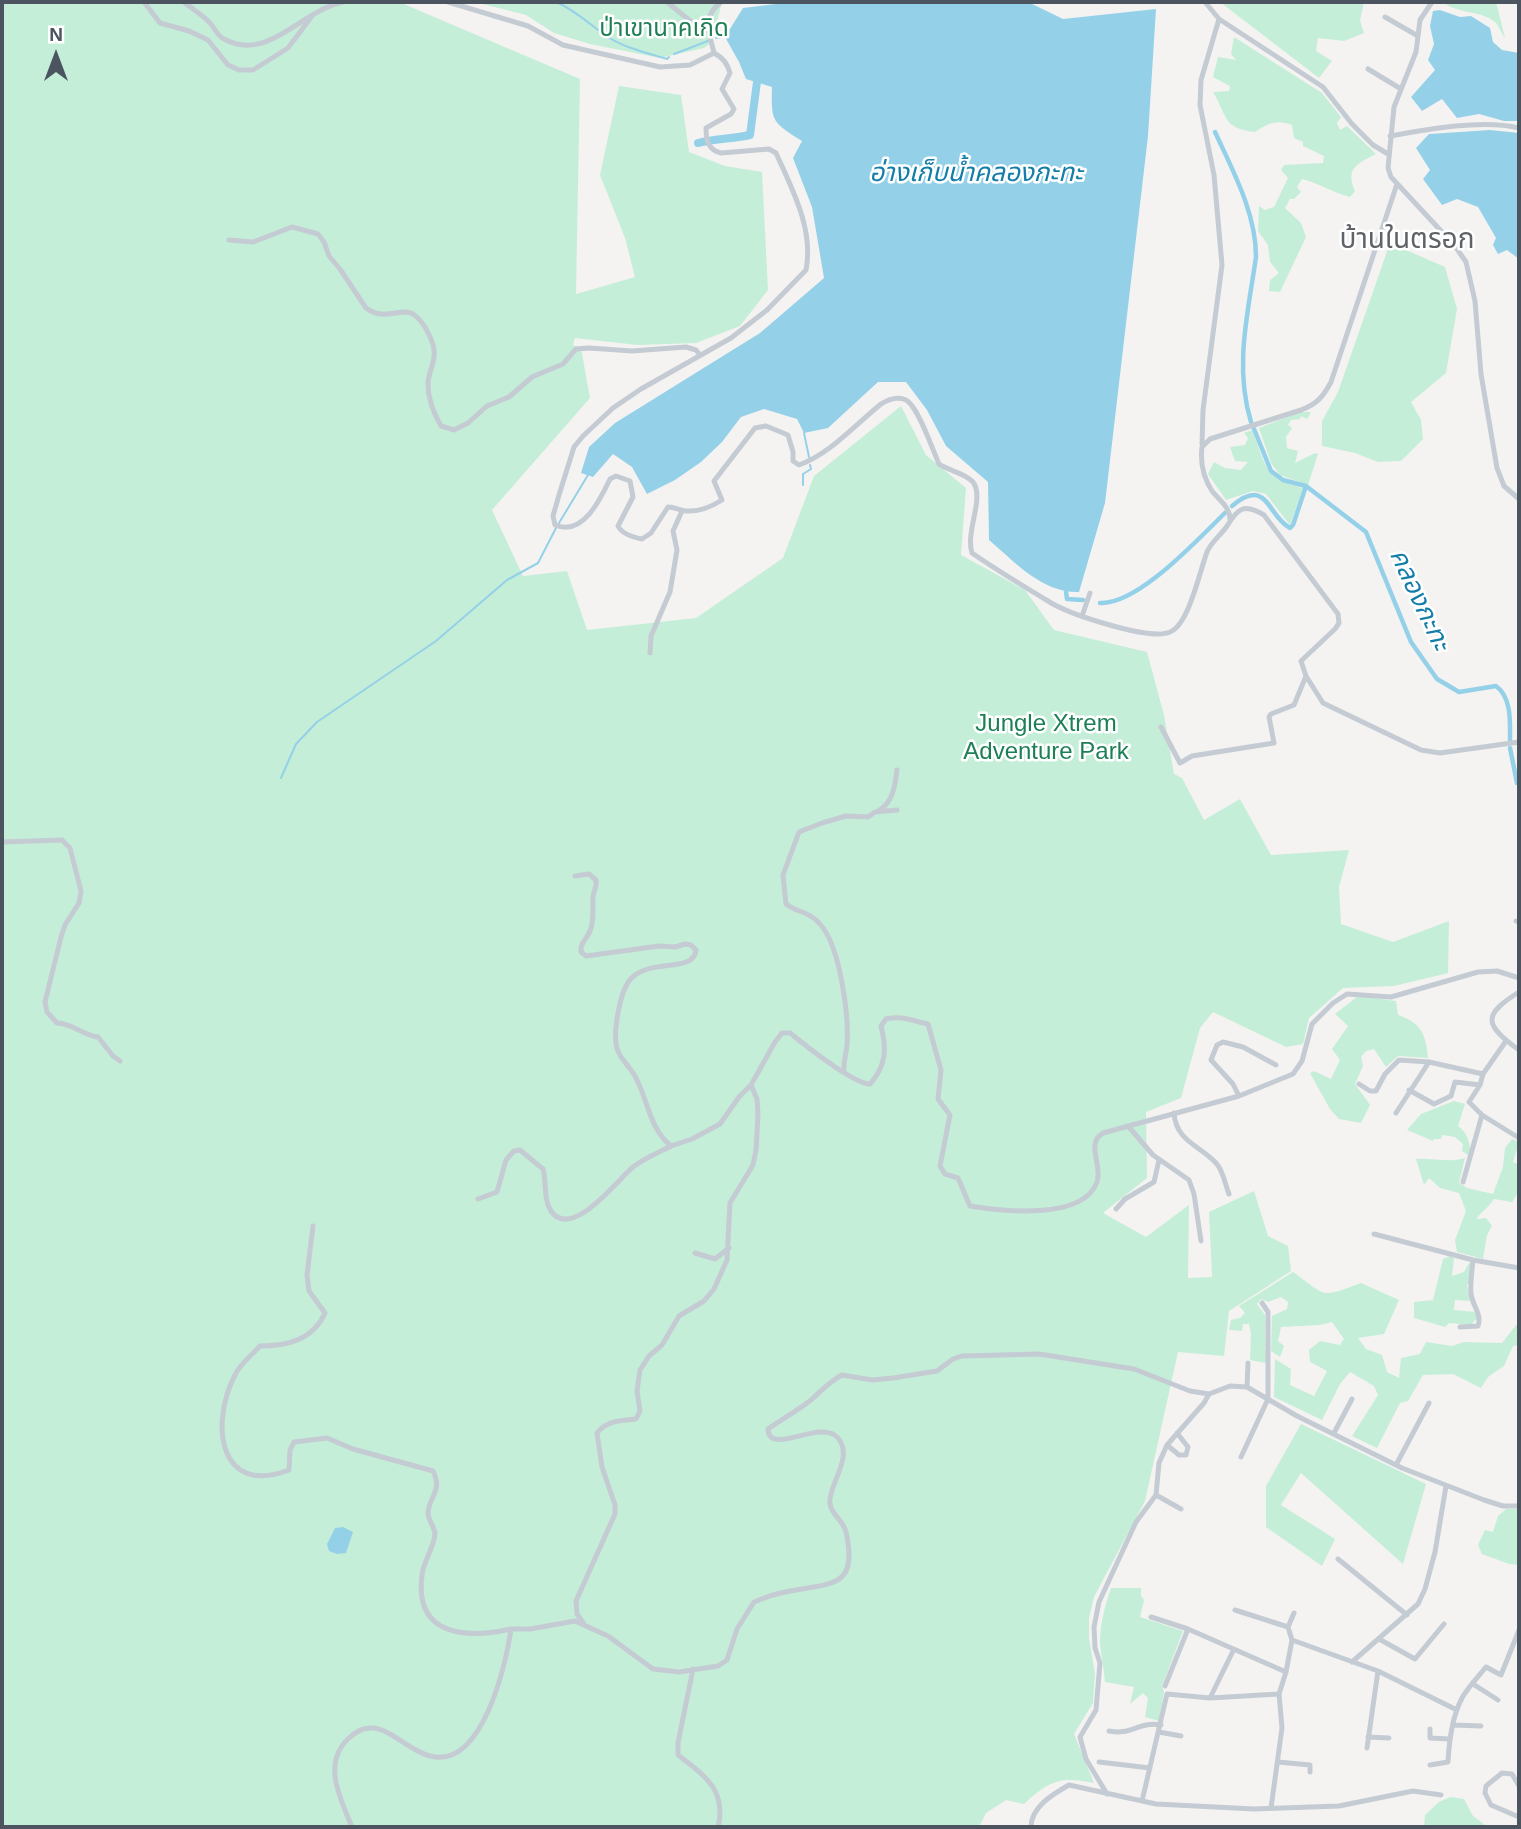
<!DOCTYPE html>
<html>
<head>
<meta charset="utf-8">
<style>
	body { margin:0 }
	#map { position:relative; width:1521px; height:1829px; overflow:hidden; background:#f4f3f2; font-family:Helvetica,sans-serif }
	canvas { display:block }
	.frame { position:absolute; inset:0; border:4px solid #4b545f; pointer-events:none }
	.north { position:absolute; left:21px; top:21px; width:70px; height:70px; -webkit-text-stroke:5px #fff; paint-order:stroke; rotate:0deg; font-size:19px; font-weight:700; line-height:28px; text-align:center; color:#4b545f }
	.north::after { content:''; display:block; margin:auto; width:24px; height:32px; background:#4b545f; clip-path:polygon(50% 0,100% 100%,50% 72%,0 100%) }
</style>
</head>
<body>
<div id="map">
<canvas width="1521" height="1829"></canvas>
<div class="frame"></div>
<div class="north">N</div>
</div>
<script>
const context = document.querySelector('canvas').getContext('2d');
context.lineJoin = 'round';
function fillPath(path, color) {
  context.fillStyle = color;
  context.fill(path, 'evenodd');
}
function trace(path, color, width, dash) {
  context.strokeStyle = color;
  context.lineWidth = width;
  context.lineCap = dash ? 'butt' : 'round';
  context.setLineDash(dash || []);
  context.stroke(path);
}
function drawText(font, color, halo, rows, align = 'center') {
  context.font = font + ' Helvetica,"Noto Sans Thai",sans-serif';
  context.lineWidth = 5;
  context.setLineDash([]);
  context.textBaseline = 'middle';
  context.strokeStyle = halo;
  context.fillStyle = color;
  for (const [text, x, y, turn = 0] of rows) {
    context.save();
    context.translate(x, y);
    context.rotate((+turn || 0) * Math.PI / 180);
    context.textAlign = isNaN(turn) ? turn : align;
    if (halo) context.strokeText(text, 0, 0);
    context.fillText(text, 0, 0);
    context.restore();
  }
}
fillPath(new Path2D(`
	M2,2H399L580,79L576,294L635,277L625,238L600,175L619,86L681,95L689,152L725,166L762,172L768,290L740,326L696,343L637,345L575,338L573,345L581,348L590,398L492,510L523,576L567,571L587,630L696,618L783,558L814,476L901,406L926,455L966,488L961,555L1025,590L1054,630L1147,652L1164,715L1174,774L1182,778L1204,820L1240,799L1271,855L1349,850L1339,887L1341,924L1393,942L1449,921L1448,973L1394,986L1343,988L1309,1018L1303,1044L1286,1047L1213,1012L1200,1028L1181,1098L1146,1112L1147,1178L1103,1213L1146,1237L1189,1205L1188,1278L1212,1277L1209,1212L1254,1191L1268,1236L1288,1246L1291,1271L1229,1311L1224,1356L1178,1352L1145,1501L1094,1597L1089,1618V1638L1095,1674L1093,1703L1074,1734L1094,1783C1060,1776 1049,1781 1024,1804L1006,1800L986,1813L979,1827H2Z
	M475,2H722L712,42L704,48L660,58L590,44L554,33L526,15Z
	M1220,2H1364L1360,21L1364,33L1344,41L1318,38L1316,51L1332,61L1319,78Z
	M1443,2H1496L1505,38C1502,34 1499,27 1496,23C1480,9 1459,15 1443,2Z
	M1234,37L1322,93L1341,117L1337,123L1340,130L1347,126L1376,154C1357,164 1345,168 1355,191L1350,197C1333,193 1319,183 1302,179L1297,187L1301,192L1294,199H1290L1285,208L1301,223L1306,237L1280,292L1269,291L1270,280L1279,273L1270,262L1268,245L1258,231L1259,206L1265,210L1274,207L1288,178L1281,170L1284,165L1323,163L1324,156L1303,146V142L1294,138L1292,125C1277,119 1267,124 1255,132C1222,128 1228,117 1213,92L1229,91L1230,86L1213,77L1218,57L1236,60L1231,54Z
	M1390,243L1445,267L1457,309L1446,373L1411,402L1421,420L1423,439L1401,461L1378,462L1355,453L1322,446V421L1338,392Z
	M1300,412H1311L1307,419L1301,416L1300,419L1291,420L1288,425L1292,428L1286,437L1287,448L1298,451L1295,463L1315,453L1318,454L1308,485L1280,475L1271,463L1259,428Z
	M1252,430C1267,467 1262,476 1303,488L1290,525L1266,494L1253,491L1226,500L1208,474L1214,462L1225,468L1241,470L1248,462L1235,461L1230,447L1245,445L1248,438L1244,433Z
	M1358,996L1396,1001L1398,1015C1422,1023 1426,1035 1428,1058L1398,1056L1386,1067L1374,1049L1366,1051L1361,1057L1363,1066L1355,1084L1370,1105L1361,1123L1339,1119L1330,1109L1310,1073L1314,1071L1331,1079L1340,1060L1332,1049L1348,1026L1335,1014Z
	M1454,1101L1465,1104L1458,1126C1467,1132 1472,1145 1469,1156L1462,1151L1463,1144L1455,1137L1442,1135L1441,1139H1434L1433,1141L1407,1130L1421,1114Z
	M1512,1139L1519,1142V1149H1517L1513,1162L1519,1165V1194H1517L1512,1202L1494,1199C1488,1208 1482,1211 1476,1219L1486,1218L1492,1226L1487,1235L1483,1259L1457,1252L1455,1240L1466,1211L1459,1193L1440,1188L1429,1178L1424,1185L1416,1159C1432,1158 1450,1163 1465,1158L1459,1183L1467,1188L1493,1194L1503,1167L1505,1148Z
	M1450,1256L1454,1258L1452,1276L1464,1272L1469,1263L1471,1264L1470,1283L1467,1285L1470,1301L1455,1300L1454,1310L1475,1312L1479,1320H1475L1471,1325L1449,1323L1445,1327L1414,1318V1302L1433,1300L1443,1259Z
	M1293,1272C1327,1296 1319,1299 1361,1283L1399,1300L1384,1334L1358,1338L1366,1349L1382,1355L1387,1372L1399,1378L1401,1358L1420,1354L1426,1342L1452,1346L1464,1342L1502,1343L1516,1325L1519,1326V1345L1513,1346L1504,1366L1488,1377L1481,1388L1453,1374L1423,1375L1408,1401L1400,1403L1377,1448L1352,1436L1378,1395L1374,1386L1350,1372L1340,1384L1322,1420L1274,1397L1275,1359L1291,1369L1290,1385L1314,1396L1327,1371L1310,1362L1309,1350L1320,1341L1340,1345L1344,1339L1332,1322L1320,1325L1281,1327L1278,1341L1284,1346L1280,1357L1271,1351L1272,1316L1287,1309L1288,1302L1281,1297L1268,1302L1261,1299L1257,1304L1265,1315L1266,1363L1250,1360L1251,1333L1249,1324H1243L1242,1331L1229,1330L1231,1320L1240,1318L1245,1313L1239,1306Z
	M1301,1424L1426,1484L1403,1564L1301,1473L1281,1505L1335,1539L1322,1566L1266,1527V1486Z
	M1506,1509H1519V1565L1509,1564L1482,1554L1478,1545L1485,1530L1493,1532L1498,1516Z
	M1111,1588H1141V1596L1144,1600L1140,1617L1183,1631L1162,1686L1164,1692L1159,1721L1145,1717L1148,1698L1143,1693L1130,1704L1134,1687L1105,1682C1104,1669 1101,1656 1100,1643C1100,1623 1105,1606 1111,1588Z
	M1450,1797L1464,1799L1473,1816L1488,1827H1424L1425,1815L1439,1802Z`), '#c5eed8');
fillPath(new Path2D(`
	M792,2H963L975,4L989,2H1028L1063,19L1156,9L1148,136L1105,503L1079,592C1042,593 1015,562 989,540L988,482L946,446L927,410L906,382H878L828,428L804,433L797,419L764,409L741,417L722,442L701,462L675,480L647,494L632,467L613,454L593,477L581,473L589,447L615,423L760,333L824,278L812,207L793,158L802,141C772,122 771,122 772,87L746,79L739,62L725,37L743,8Z
	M1440,10L1460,17L1471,16L1490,28L1493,42L1502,50L1519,53V121H1504L1479,114L1457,118L1442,99L1422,111L1411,97L1435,70L1428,60L1434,44L1430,26L1433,11Z
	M1490,130L1519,133V259L1507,250L1498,254L1493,245L1496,238L1478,207L1457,199L1442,205L1423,179L1430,170L1416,148L1429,134Z
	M343,1527L353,1532L346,1553L337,1554L329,1551L327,1544L335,1528Z`), '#94d1e9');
trace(new Path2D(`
	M556,2C577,11 590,25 608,37C625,48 647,53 667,59L669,57
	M716,38L725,37
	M674,54L708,41
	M804,433L809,457
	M803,485V474L811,469L810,465
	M559,523L588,475
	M281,778L296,744L317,722L436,641L507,580L538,563L556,528`), '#94d1e9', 2);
trace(new Path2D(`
	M1215,132C1233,171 1256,213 1256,257C1248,313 1234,367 1251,422
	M1254,429L1271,471L1283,480L1306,486L1366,532L1411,642L1437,679L1459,692L1496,686C1512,698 1510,722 1510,740
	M1232,506C1268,476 1267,516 1290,528L1293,525L1306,486
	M1066,592L1067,599L1083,600
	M1100,603C1138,605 1198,539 1225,513
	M1510,748L1517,783`), '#94d1e9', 4.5);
trace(new Path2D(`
	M698,143C716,138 733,139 750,135L757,82`), '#94d1e9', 8);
trace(new Path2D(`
	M144,2L160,23L189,31L208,40L228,65L239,70H253L288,48L312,16
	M184,2C192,9 203,15 210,23C215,28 217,36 224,39C268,63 300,11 343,2
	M448,2L528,26L563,45L660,67L690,65L714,53
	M667,2L694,24L709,29
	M721,2C701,18 709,31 714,53C723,58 727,63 730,73L722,89L734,109L731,114L706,128C706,140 708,150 721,153L769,149L776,153C792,189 814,229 806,270L767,310L731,338L641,389L613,408L583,436L574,447L559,495L553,516L555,525C583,537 601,498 610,479L616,476L630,481L633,497L618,526C622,534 632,537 642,539L651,533L668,507C675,507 679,510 686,511C699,512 711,507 722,500L714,481L755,428L766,426L788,435L793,452V461L799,465C830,454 856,424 881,404C889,399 897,396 906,400C918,406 933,451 939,464C949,471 965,473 973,482C985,498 965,532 972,553C995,569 1028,589 1053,604C1073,615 1150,641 1170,632C1189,625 1200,570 1207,552C1211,542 1221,535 1227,526C1238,508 1244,503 1264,515L1338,614L1339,623L1335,629L1301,661L1306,676L1323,703L1421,750L1440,753L1519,742
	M1205,2L1219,19L1323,87L1352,124L1373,145L1388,154
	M1432,2L1420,20L1416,52L1394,107L1388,168L1391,177L1455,246L1466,262L1475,301L1481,374L1497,468L1504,486L1519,499
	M1385,17L1418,36
	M1368,69L1401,89
	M1390,136C1428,129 1483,119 1519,128
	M229,240L253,242L292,227L318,234L324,242L329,256L340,269L366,308C384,322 401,307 413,314C424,321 436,344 434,357C433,366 428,375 428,384C428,398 434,414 441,426L454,430L468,423L487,406L509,397L532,377L563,364L576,349L589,348L632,351L686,347L696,350L700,355
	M1202,444L1203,410L1222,265L1214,175L1200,105L1201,80L1219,19
	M1230,519C1230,507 1219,500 1212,491C1203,477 1200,463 1202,447L1210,439L1301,410C1317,404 1323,397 1331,382L1397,184
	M1082,616L1090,593
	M650,653L651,636L670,592L677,550L673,531L682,511
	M1161,727L1180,763L1192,756L1274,743L1269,717L1271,714L1294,705L1306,676
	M878,811C893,803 895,786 897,770
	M2,842L62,840L70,848L81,891L79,903L65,925L61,937L45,1002L47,1012L57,1023C72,1023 82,1035 98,1037L113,1056L120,1061
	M575,876L589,874L596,880C597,887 594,890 593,897C592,909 595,919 590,931C587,939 580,942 581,952L586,956L659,946L675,947L685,944L691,945L696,950C694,974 646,957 629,981C620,993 614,1028 616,1043C617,1058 631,1066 637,1080C648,1102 650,1129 671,1146L692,1139L720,1124L739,1097L751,1085L775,1042L782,1033H790C805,1045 853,1084 870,1084C886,1066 887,1049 881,1026L886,1019C901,1015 913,1021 928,1024L941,1070L938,1099L950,1115L940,1166L945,1174L958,1178L970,1206C1001,1211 1083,1221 1097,1182C1103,1165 1085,1144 1103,1133L1239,1096L1293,1074L1302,1061L1312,1024L1333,1003L1347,994L1391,997L1478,972L1497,971L1519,978
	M1516,921L1519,922
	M1519,992C1482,1015 1484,1025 1519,1050
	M1506,1041L1483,1074L1480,1085L1469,1102L1482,1115L1519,1138
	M844,1072C843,1062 846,1055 847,1045C849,1016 840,942 818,922C807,910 797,913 786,904L783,875L799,832L822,823L846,816L868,817L875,812L897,810
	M1359,1084L1370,1091H1376L1385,1074L1399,1060L1429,1062L1483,1074
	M1409,1090L1434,1104L1451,1096L1455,1082L1480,1085
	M1239,1096L1233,1084L1211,1060L1217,1045L1223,1042L1243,1047L1276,1065
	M1174,1113C1176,1141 1199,1145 1216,1163C1223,1170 1225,1184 1229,1194
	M1396,1113L1429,1062
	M1128,1126L1153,1155L1189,1180L1194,1194L1201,1241
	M1463,1182L1482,1115
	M478,1199L497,1192L506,1160L514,1151L520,1150L543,1169C547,1182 543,1199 551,1211C572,1241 618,1179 633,1167C644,1158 658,1153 671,1146
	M1116,1209L1125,1199L1154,1182L1159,1160
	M313,1226L307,1275L309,1291L325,1313C313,1340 287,1346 260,1346C252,1355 240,1364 235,1375C210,1423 218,1497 289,1470L290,1450L294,1442L327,1438L353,1449L433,1471C443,1491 429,1496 428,1513C428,1519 434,1527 435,1533C435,1546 423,1562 422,1575C414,1636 466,1639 511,1629
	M1374,1234L1473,1260L1519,1268
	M695,1253L715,1259L729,1248
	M1460,1327L1478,1326C1482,1314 1473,1307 1471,1294C1470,1283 1472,1271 1473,1260
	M1247,1387L1248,1363
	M1334,1433L1352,1399
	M1167,1445L1179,1455H1186L1188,1447L1177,1433
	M1241,1457L1268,1399V1312L1262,1303
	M1396,1465L1429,1403
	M1156,1495L1181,1509
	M1338,1559L1407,1615
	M1235,1610L1288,1627L1292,1640
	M1151,1617L1188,1629L1286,1672L1292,1640L1378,1671L1457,1710
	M584,1624L577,1614L576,1601L615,1514V1505L602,1467L597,1433C607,1420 621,1421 636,1419L640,1411L637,1391L640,1370L649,1356L662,1345L679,1316L704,1301L714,1289L727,1260L730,1203L753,1165L756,1150L758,1115L757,1099L751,1085
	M1288,1627L1294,1613
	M1379,1639L1415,1659L1444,1624
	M1352,1662L1418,1604L1425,1589L1435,1552L1446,1486
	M693,1669L678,1743V1755C704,1775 727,1790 718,1827
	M1473,1684L1498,1700
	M1165,1686L1188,1629
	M1210,1698L1234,1649
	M1454,1725L1481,1726
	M1430,1729V1738L1449,1739
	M1109,1731C1131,1736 1138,1721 1161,1725
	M1159,1732L1181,1736
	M1368,1737L1389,1738
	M1367,1748L1378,1671
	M1099,1762L1150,1768
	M1278,1762L1310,1765V1772
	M1430,1765L1448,1762C1449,1742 1452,1717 1462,1698C1468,1687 1478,1677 1486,1667L1501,1675L1519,1630
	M1519,1786L1512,1774L1502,1773L1486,1786L1485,1793L1491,1805L1519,1817
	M1107,1794L1086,1759L1080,1737L1096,1710L1100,1663L1095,1648L1094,1627L1099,1602L1136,1522L1156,1495L1159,1463L1167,1445L1204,1403L1209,1394
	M1142,1801L1167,1694L1210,1698L1279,1694L1286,1672
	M1271,1808L1282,1728L1279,1694
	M352,1827C341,1800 321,1763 349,1738C356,1732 363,1727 373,1728C393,1730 409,1751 430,1756C482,1770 506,1665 511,1629H530L575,1621L608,1636L653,1669L679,1672L718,1666L727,1660L737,1629L754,1602C766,1597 778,1593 790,1591C834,1583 858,1587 846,1532C843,1519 828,1513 830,1499C832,1480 853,1456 838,1438C821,1418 769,1457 768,1429C782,1419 797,1411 811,1400C821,1391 829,1382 842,1375L872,1380L893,1378L937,1371L953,1359L962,1356L1039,1354L1134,1369L1190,1391L1209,1394L1230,1386L1247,1387L1297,1416L1402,1468L1484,1500L1503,1506H1519
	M1031,1827C1031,1807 1053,1794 1069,1785L1156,1804L1254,1809L1339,1806L1413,1791L1441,1795`), '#c4cbd3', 5);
drawText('24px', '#1d7f55', '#fff', [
	["ป่าเขานาคเกิด",664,29],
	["Jungle Xtrem",1046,724],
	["Adventure Park",1046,752]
]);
drawText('italic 26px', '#147ea9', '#fff', [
	["อ่างเก็บน้ำคลองกะทะ",976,174],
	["คลองกะทะ",1419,600,65]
]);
drawText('28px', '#5f6267', '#fff', [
	["บ้านในตรอก",1407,240]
]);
</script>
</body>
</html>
